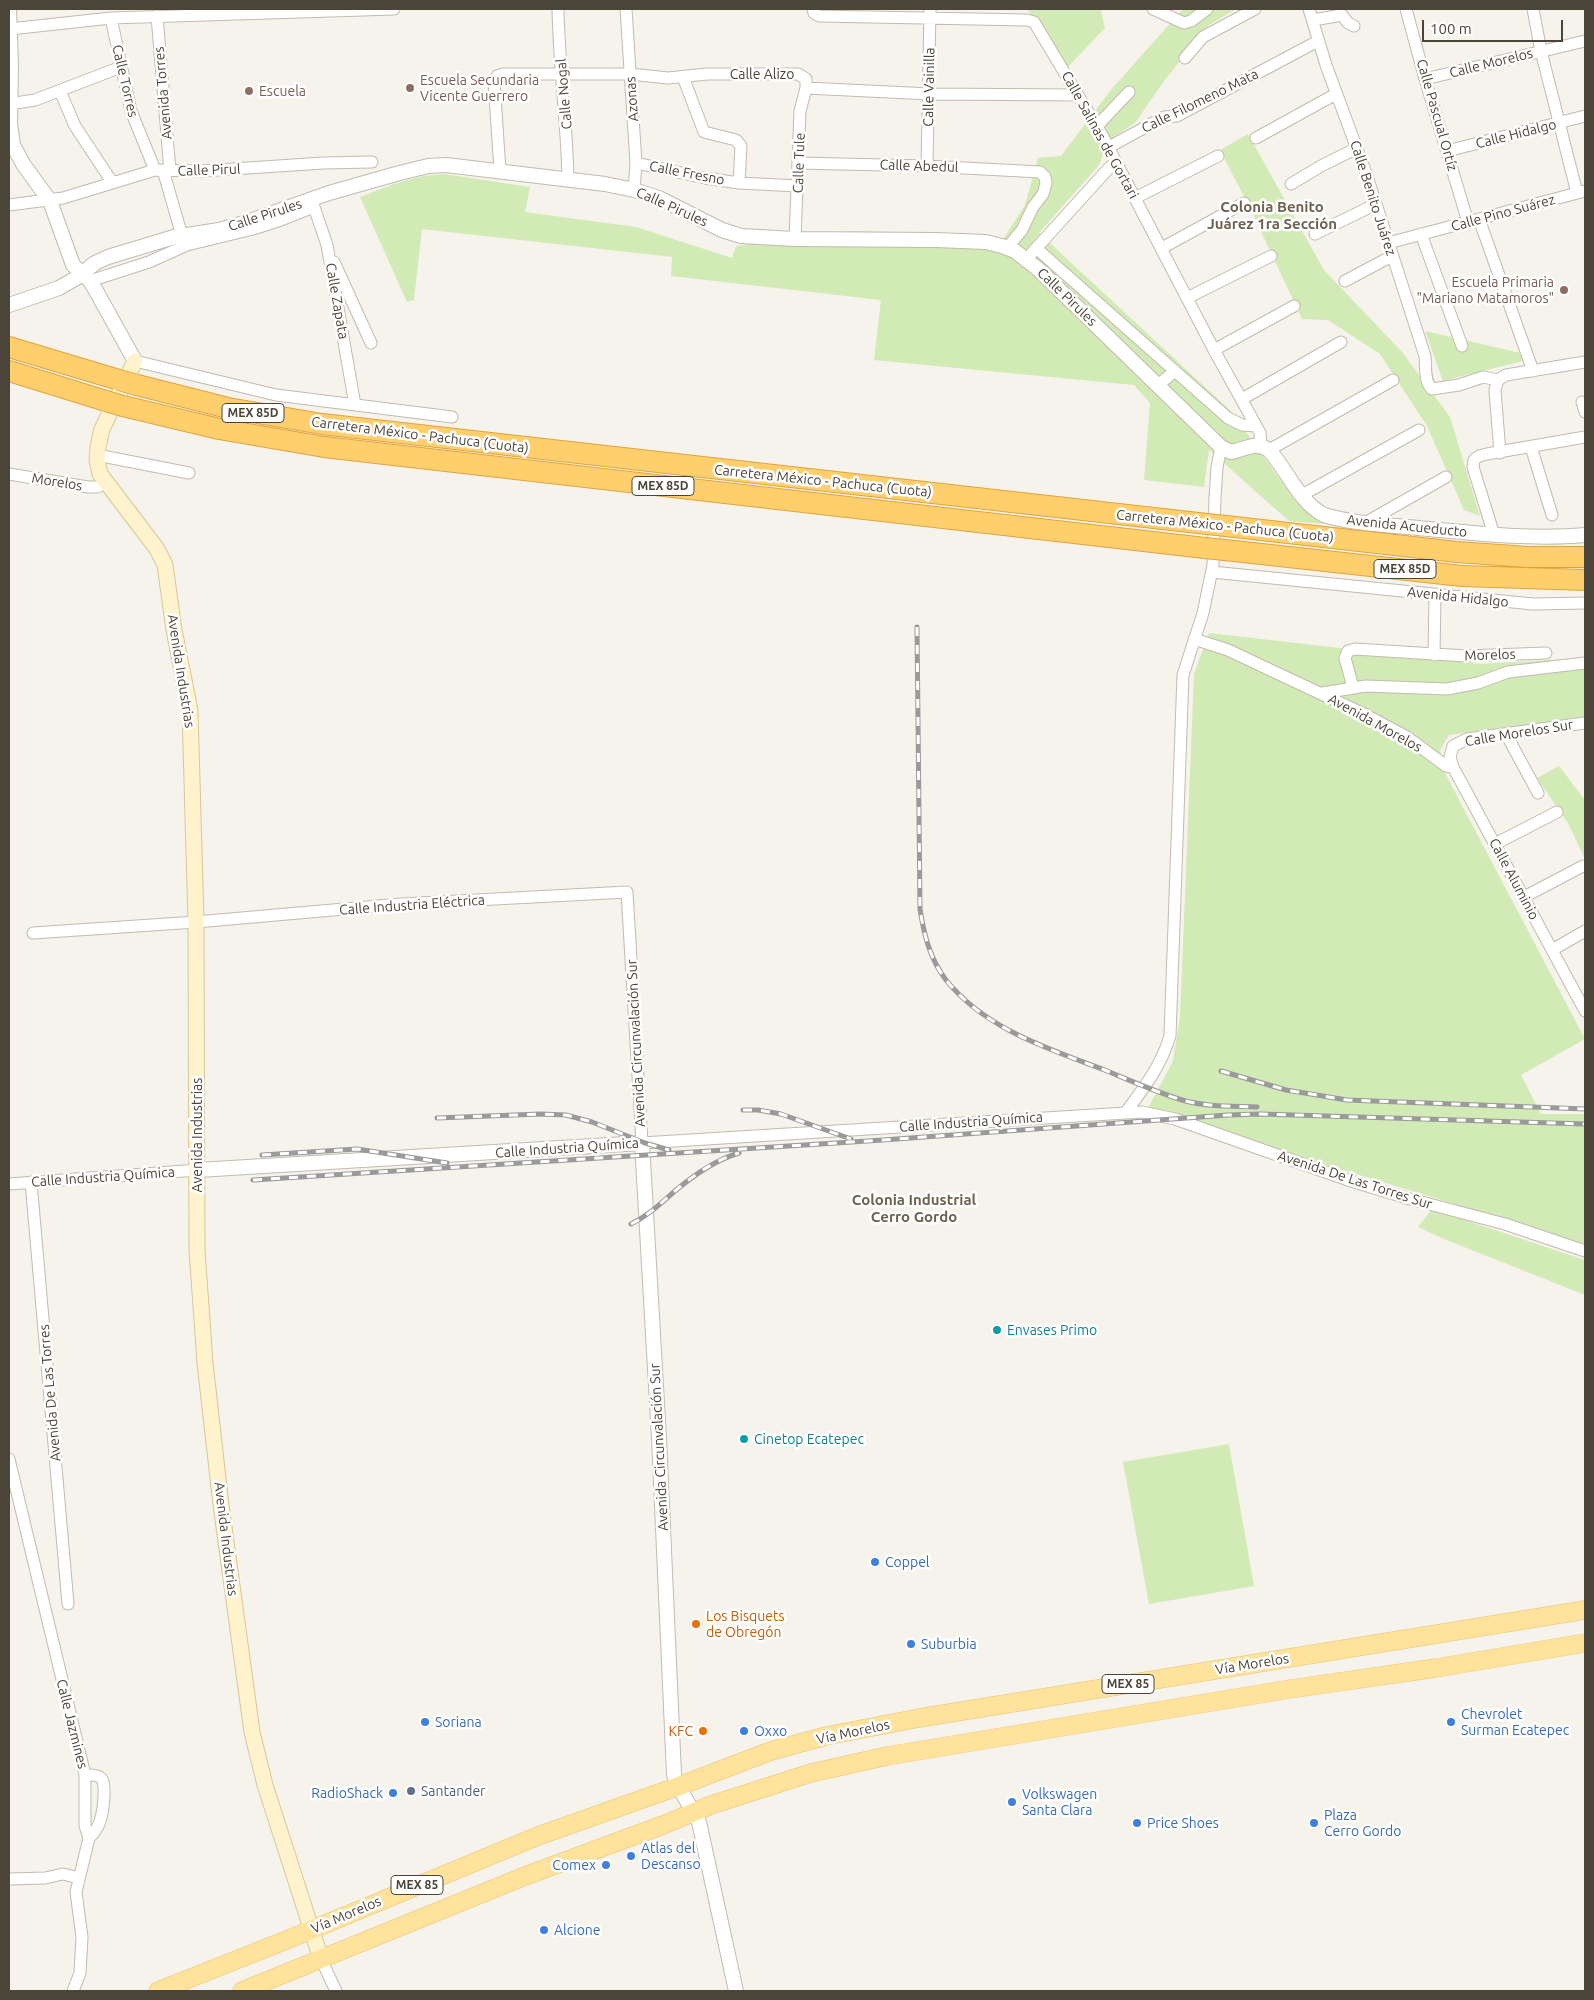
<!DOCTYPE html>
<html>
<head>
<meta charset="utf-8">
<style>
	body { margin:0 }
	#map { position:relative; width:1594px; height:2000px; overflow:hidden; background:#f6f3ec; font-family:Ubuntu,sans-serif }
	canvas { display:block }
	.frame { position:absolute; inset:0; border:10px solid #4b4439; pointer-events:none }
	.scale { position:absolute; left:1422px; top:20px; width:141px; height:22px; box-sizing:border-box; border:2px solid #4b4439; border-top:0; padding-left:6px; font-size:15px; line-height:18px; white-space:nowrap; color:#4b4439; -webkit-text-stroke:4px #fff; paint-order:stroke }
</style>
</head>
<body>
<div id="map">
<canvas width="1594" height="2000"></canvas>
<div class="frame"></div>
<div class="scale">100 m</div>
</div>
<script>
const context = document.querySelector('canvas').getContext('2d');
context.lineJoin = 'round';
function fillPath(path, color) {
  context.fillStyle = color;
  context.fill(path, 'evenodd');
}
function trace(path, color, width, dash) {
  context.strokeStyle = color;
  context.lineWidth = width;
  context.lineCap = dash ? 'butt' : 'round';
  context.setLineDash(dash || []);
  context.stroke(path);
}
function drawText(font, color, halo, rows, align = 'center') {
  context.font = font + ' Ubuntu,sans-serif';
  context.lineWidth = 5;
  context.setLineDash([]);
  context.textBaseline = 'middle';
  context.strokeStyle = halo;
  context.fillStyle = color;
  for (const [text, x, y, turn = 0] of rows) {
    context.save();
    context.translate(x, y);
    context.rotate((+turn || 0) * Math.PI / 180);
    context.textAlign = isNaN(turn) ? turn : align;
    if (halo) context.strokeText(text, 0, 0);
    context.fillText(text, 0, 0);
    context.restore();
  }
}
fillPath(new Path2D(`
	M996,9H1103L1101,11L1105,28L1066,69L1028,10Z
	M1183,9H1236L1209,25L1164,81L1135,123L1109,140L1099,165L1039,233L1231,411L1297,503L1324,524L1289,521L1209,450L1204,487L1144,480L1150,403L1134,385L874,360L881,300L671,276L672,257L422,229L414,300L407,302L360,197L394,184L423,176L444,174L530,187L525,212L636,227L732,258L736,246L851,231L973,234L1002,241L1025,205L1038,158L1061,156L1110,91Z
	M1248,134L1324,270L1402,352L1450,417L1480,516L1464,510L1427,426L1380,354L1328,320L1302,319L1251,210L1220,150Z
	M1425,331L1520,353L1523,361L1443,381Z
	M1209,633L1480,664L1585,658V717L1449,735L1440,750L1446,775L1585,1039L1521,1075L1541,1114H1585V1244L1147,1110L1173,1061L1180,1017L1194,674Z
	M1559,766L1585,800V859L1568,823L1537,778Z
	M1432,1209L1585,1260V1295L1444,1239L1418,1227Z
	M1229,1444L1254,1586L1149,1604L1123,1462Z`), '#d2eab5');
const minor = new Path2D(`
	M558,9C559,66 567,123 568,180
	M626,9L636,163L634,190
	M813,9L814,13L819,16L1027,20L1034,22L1102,135L1214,350L1260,433L1261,446
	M1153,9L1184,23L1191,21L1207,9
	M1309,9L1326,65L1367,176L1425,356C1426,367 1424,382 1432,389L1459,385L1483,377L1498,380L1506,375L1585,362
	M1406,9L1425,79L1468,222
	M1533,9L1541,51L1577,193
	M157,16L170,171
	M111,18L131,111L155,170
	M1313,20L1342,15L1348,23L1354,26
	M10,29L111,18L394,9
	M1185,58L1203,37L1255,9
	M683,77L704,132L736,140L741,146L739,183
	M1425,79L1585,41
	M60,91L75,126L112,182
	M9,104L35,100L121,67
	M1097,126L1129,92
	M1256,138L1336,94
	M1109,147L1164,117L1177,116L1318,41
	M1447,151L1585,116
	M636,163L705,178L739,183L798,186
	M799,163L927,166L1040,172L1045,177L1046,183L1043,194L1033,207L1022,230L1012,242L1009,249
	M927,166L930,9
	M163,170L182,236
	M500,171L494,81L497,76L503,74H630L668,78L707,74H798L806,79V88L930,94L1077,95
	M1291,184L1321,166L1357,148
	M1135,198L1218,156
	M312,201L327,245L355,405
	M9,205L63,198L155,170L203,171L323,163L372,162
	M1479,219L1533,371
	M1315,234L1376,204
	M1421,234L1462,346
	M795,239L800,111L806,88
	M1388,243L1585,191
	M1036,248L1228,418L1242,425L1256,426
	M1162,248L1244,203
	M1031,254L1109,168L1116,162
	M334,262L371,343
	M90,281L149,262L187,245L253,229L281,220L314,207
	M1345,281L1392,256
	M1187,298L1271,256
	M1214,350L1294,306
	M135,361L276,395L452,417
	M1498,380L1495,390L1500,453
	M1158,385L1175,371
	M1242,399L1341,342
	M1582,402L1585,412
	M1531,447L1552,515
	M1269,450L1393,380
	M97,455L189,473
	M9,474L88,487H97L105,483
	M1302,495L1419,430
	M1365,523L1446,477
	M1494,535L1473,467L1474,460L1479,456L1487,454L1585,437
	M1212,572L1533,604L1585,603
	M1194,639L1228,650L1366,715L1407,737L1446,766L1453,767
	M1434,655L1435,595
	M1353,687L1345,658L1348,651L1355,649L1466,656L1546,653
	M1322,693L1366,686L1447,689L1478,683L1508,672L1585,663
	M1585,723L1467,739L1453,746L1450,757L1453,767L1585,1011
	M1506,734L1538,793
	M1495,844L1557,812
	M1524,897L1583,866
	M33,933L196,922L401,904L627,892L642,1143L1142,1112L1175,1119L1351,1181L1410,1199L1505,1224L1585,1251
	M1552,950L1585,931
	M1126,1112C1144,1088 1161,1066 1170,1036L1183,675L1203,613L1213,565L1215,498L1217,467L1221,447
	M31,1182L68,1604
	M9,1184L198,1170
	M9,1459L85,1775V1826L89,1838L76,1892L82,1937L80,1973L73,1991
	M85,1775C89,1775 97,1774 101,1778C107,1783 103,1813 100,1821C98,1828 94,1833 89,1838
	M9,1879L45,1878L63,1874L79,1878
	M321,1959L336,1991`);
const tertiary = new Path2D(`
	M9,9L11,64L10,124L13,145L23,164L50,201L73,265L90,281L95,289L135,361
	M9,305L59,288L78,277L95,263L108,257L174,237L219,230L244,223L329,193L396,174L428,166L446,165L605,184L634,190L659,198L722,230L741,236L795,239L936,240L986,242L1002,246L1015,251L1038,269L1221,447L1231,452C1245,450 1255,440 1269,450C1288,471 1298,501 1324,515C1354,524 1387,525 1418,528C1473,533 1530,540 1585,535
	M198,1170L642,1143L659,1438L674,1774L676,1782L699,1822L736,1991`);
const secondary = new Path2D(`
	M135,361L102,429L98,447L97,460L100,474L157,549L165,565L174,630L190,710L196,922L197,1250L205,1363L221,1505L252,1732L265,1785L321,1959`);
const primary = new Path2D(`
	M158,1991L294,1937L538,1836L679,1786L771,1751L826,1736L919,1718L1585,1610
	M242,1991L525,1876L663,1825L711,1805L811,1773L887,1756L1290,1689L1436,1668L1585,1643`);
const motorway = new Path2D(`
	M9,347L119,380
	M9,371L106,401
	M137,385L228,408L322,424L1207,524
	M123,406L219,429L324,447L1205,548
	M1226,526L1457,552L1528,557H1585
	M1225,550L1462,576L1585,580`);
trace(minor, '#c2bbae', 13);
trace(tertiary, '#c2bbae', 16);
trace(secondary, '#d6c79b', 17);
trace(primary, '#e6c16a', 19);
trace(motorway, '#e0a43c', 22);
trace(minor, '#fff', 11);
trace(tertiary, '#fff', 14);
trace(secondary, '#fff3cd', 15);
trace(primary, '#ffe39c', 18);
trace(motorway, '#ffcf6e', 20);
const rail = new Path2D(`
	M917,627L920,909C924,935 930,959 946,980C986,1030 1050,1049 1107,1071C1131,1081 1156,1092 1182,1100C1206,1107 1232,1106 1257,1107
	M1221,1071L1286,1090L1347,1100L1585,1109
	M743,1110H758L781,1114L851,1139
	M437,1118L541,1114L566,1115L592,1122L645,1143L669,1150
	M262,1155L357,1149L447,1163
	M253,1180L883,1140L1228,1115L1261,1114L1585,1124
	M631,1224C648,1216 661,1203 675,1191C694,1175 715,1160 739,1153`);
trace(rail, '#9a9a9a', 5);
trace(rail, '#fff', 3, [9]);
const motorwayBridge = new Path2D(`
	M119,380L137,385
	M106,401L123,406
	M1207,524L1226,526
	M1205,548L1225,550`);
trace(motorwayBridge, '#e0a43c', 22, []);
trace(motorwayBridge, '#ffcf6e', 20);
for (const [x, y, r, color] of [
	[410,88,5,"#8d6e63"],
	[249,91,5,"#8d6e63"],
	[1564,290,5,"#8d6e63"],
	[997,1330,5,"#0f9aa8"],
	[744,1439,5,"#0f9aa8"],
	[875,1562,5,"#3f7fe0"],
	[696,1624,5,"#e8710a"],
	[911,1644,5,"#3f7fe0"],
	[425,1722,5,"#3f7fe0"],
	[1451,1722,5,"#3f7fe0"],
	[703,1731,5,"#e8710a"],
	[744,1731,5,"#3f7fe0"],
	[411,1791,5,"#5c6f8a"],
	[393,1793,5,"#3f7fe0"],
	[1012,1802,5,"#3f7fe0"],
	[1137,1823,5,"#3f7fe0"],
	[1314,1823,5,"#3f7fe0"],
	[631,1856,5,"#3f7fe0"],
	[606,1865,5,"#3f7fe0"],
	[544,1930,5,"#3f7fe0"]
]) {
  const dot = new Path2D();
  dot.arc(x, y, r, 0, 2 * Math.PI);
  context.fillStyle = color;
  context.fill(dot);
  trace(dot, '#fff', 2);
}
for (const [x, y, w] of [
	[253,413,62],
	[663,486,62],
	[1405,569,62],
	[1128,1684,52],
	[417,1885,52]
]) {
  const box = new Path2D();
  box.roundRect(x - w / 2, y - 9.5, w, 19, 4);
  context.fillStyle = '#fff';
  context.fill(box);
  trace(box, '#4b4439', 1);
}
drawText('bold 12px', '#4b4439', null, [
	["MEX 85D",253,413],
	["MEX 85D",663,486],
	["MEX 85D",1405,569],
	["MEX 85",1128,1684],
	["MEX 85",417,1885]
]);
drawText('14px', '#4b4439', '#fff', [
	["Calle Morelos",1491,63,-14],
	["Calle Alizo",762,74],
	["Calle Torres",125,81,77],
	["Calle Vainilla",929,87,-89],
	["Avenida Torres",163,93,-95],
	["Calle Nogal",564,94,-95],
	["Azonas",632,99,-94],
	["Calle Filomeno Mata",1200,101,-26],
	["Calle Pascual Ortíz",1437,115,74],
	["Calle Hidalgo",1516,134,-14],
	["Calle Salinas de Gortari",1100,135,61],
	["Calle Tule",799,163,-88],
	["Calle Abedul",919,166,2],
	["Calle Pirul",209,170,-2],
	["Calle Fresno",687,173,11],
	["Calle Benito Juárez",1373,198,72],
	["Calle Pirules",672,207,24],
	["Calle Pino Suárez",1503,213,-15],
	["Calle Pirules",265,215,-18],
	["Calle Pirules",1067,297,44],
	["Calle Zapata",337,301,80],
	["Carretera México - Pachuca (Cuota)",420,435,7],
	["Carretera México - Pachuca (Cuota)",823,481,6],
	["Morelos",57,482,9],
	["Carretera México - Pachuca (Cuota)",1225,526,6],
	["Avenida Acueducto",1407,526,6],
	["Avenida Hidalgo",1458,597,6],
	["Morelos",1490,655,-2],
	["Avenida Industrias",181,671,81],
	["Avenida Morelos",1375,723,29],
	["Calle Morelos Sur",1519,733,-9],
	["Calle Aluminio",1514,879,62],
	["Calle Industria Eléctrica",412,905,-4],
	["Avenida Circunvalación Sur",636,1043,-93],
	["Calle Industria Química",971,1122,-4],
	["Avenida Industrias",197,1135,-90],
	["Calle Industria Química",567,1148,-4],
	["Calle Industria Química",103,1177,-4],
	["Avenida De Las Torres Sur",1355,1180,18],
	["Avenida De Las Torres",50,1393,-95],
	["Avenida Circunvalación Sur",659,1447,-93],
	["Avenida Industrias",226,1539,83],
	["Vía Morelos",1252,1664,-9],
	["Calle Jazmines",72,1724,76],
	["Vía Morelos",853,1732,-12],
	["Vía Morelos",346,1915,-23]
]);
drawText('14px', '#785e54', '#fff', [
	["Escuela Secundaria",420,80],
	["Vicente Guerrero",420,96],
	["Escuela",259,91],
	["Escuela Primaria",1554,282,"right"],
	["\"Mariano Matamoros\"",1554,298,"right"]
], 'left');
drawText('14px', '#0d838f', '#fff', [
	["Envases Primo",1007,1330],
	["Cinetop Ecatepec",754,1439]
], 'left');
drawText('14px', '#366cbe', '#fff', [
	["Coppel",885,1562],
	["Suburbia",921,1644],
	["Chevrolet",1461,1714],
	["Surman Ecatepec",1461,1730],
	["Soriana",435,1722],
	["Oxxo",754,1731],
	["RadioShack",383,1793,"right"],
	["Volkswagen",1022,1794],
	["Santa Clara",1022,1810],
	["Plaza",1324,1815],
	["Cerro Gordo",1324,1831],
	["Price Shoes",1147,1823],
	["Atlas del",641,1848],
	["Descanso",641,1864],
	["Comex",596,1865,"right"],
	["Alcione",554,1930]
], 'left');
drawText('14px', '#c56008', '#fff', [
	["Los Bisquets",706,1616],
	["de Obregón",706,1632],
	["KFC",693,1731,"right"]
], 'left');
drawText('14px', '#4e5e75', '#fff', [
	["Santander",421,1791]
], 'left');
drawText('bold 15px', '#6e6250', '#fff', [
	["Colonia Benito",1272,207],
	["Juárez 1ra Sección",1272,224],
	["Colonia Industrial",914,1200],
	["Cerro Gordo",914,1217]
]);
</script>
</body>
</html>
